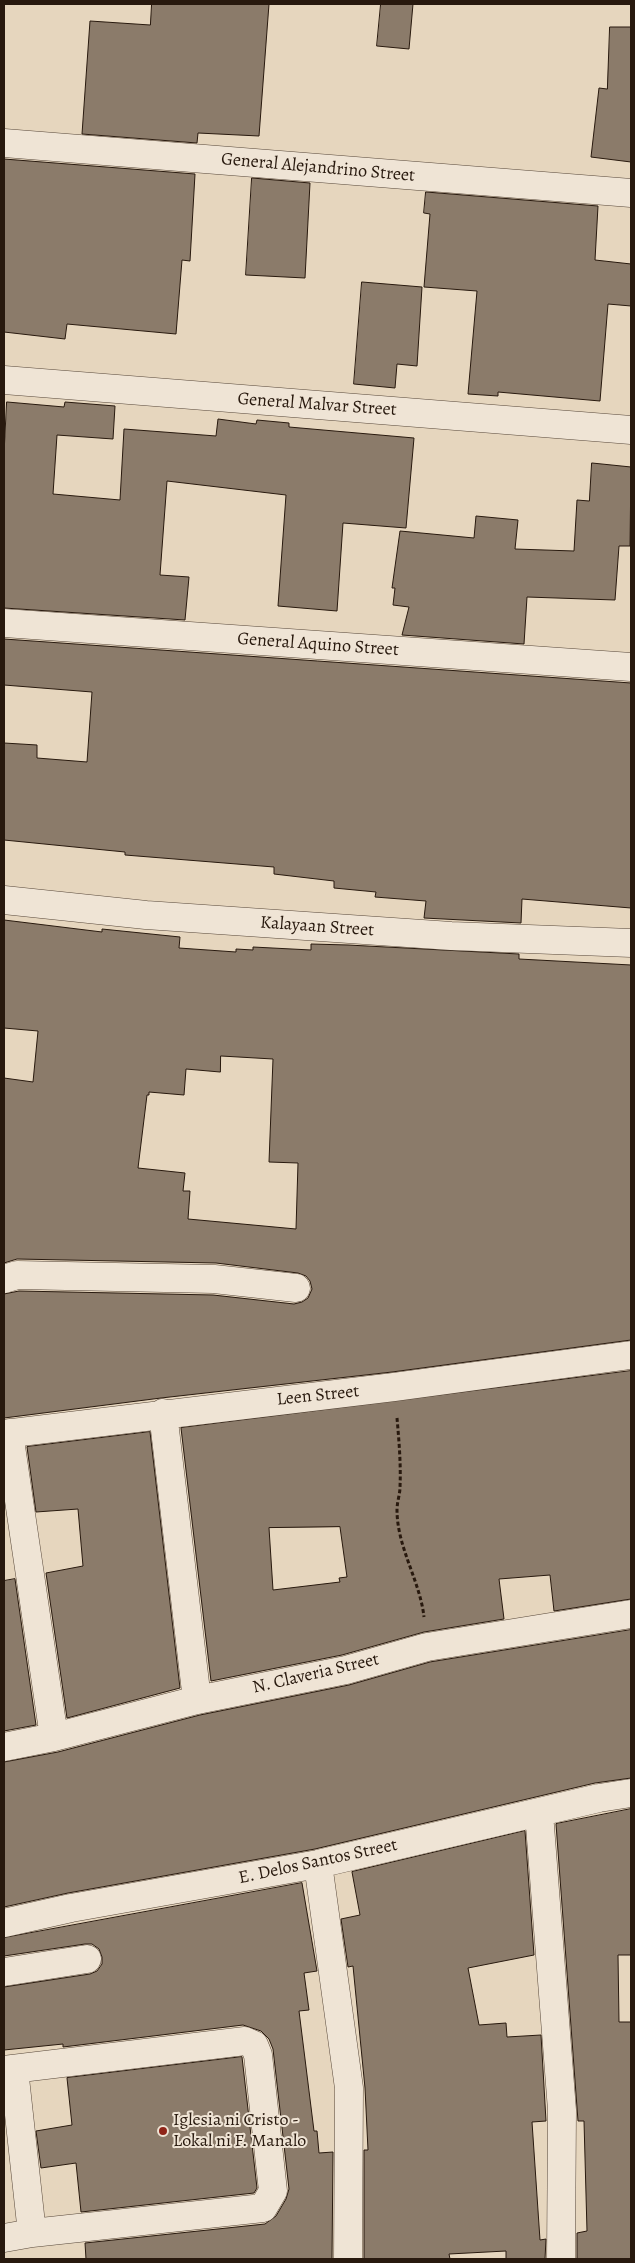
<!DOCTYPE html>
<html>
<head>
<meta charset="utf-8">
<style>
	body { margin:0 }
	#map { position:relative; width:635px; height:2263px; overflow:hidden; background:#e6d6be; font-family:Alegreya,serif }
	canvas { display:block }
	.frame { position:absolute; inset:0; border:5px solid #28190e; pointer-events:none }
</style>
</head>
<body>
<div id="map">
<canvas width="635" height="2263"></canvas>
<div class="frame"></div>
</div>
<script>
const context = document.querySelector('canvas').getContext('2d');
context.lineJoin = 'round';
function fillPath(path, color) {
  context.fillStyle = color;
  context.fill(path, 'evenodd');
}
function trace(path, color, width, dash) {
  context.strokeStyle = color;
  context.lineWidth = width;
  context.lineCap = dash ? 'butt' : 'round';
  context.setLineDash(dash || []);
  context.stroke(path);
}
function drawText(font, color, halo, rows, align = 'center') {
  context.font = font + ' Alegreya,serif';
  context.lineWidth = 4;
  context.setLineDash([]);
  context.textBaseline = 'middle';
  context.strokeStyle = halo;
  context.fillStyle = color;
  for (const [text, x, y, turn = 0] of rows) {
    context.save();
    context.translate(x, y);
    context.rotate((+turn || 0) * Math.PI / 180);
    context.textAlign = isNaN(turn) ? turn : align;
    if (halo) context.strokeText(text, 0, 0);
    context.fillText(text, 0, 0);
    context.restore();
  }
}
const building = new Path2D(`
	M152,4H269L259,136L198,133L197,143L82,134L90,21L150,25Z
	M381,4H413L409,49L377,46Z
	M610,27H631V162L591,157L599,88L607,89Z
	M4,159L195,174L190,261L182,260L176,334L67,324L65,339L4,332Z
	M252,178L310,183L305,278L246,275Z
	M426,192L598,206L595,260L631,264V306L608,304L600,401L498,392V396L468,394L477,291L424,287L430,214L424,213Z
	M362,282L422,287L417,366L397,364L395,388L354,384Z
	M7,402L64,407L65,402L115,406L113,439L57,435L53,494L120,500L124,429L216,436L218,419L256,424L257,420L289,423V427L414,438L406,528L343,523L337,611L278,606L286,495L167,481L160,575L189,577L185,620L4,608V454Z
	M592,463L631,467L630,546H619L615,600L527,597L524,644L402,635L409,607L393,605L395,588H392L400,531L474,538L476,516L518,520L515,549L574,551L577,500L589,501Z
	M4,639L631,683V908L522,899L521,923L424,918L426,901L375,897L376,892L334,888V881L274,874V867L125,855V852L4,840V743L37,745V758L87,762L92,692L4,685Z
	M4,920L102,932V929L180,937L179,948L236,952V949L253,950V947L311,950V944L348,945L519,954V959L631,965V1340L392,1372L161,1398L4,1418V1294L19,1291L213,1295L294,1304L302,1302L308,1298L312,1289L310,1281L306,1276L298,1273L216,1263L17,1259L4,1263V1078L33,1082L38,1031L4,1028ZM221,1056L273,1059L269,1162L298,1163L296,1229L188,1219L190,1191H183L185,1173L138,1168L147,1095H149V1092L184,1095L186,1069L220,1072Z
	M631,1371V1599L554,1611L550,1575L499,1579L504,1619L424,1632L342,1655L211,1681L181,1428ZM340,1527L347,1577L339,1578L340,1582L273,1590L269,1528Z
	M150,1432L180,1688L67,1718L46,1573L83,1566L78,1509L36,1512L27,1447Z
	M15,1579L36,1725L4,1731V1581Z
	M631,1630V1778L595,1783L315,1849L68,1893L4,1907V1762L58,1752L200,1715L349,1685L430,1662Z
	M631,1809V1955H618L619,2022H631V2259H577V2233L587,2231L584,2121H578L556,1824Z
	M525,1831L534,1955L468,1968L479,2025L506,2023L507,2037L541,2035L546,2121L532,2122L540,2240L546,2239L545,2259H506V2251L449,2254L450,2259H364V2150H368L365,2088L353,1966L348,1967L341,1919L360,1915L352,1872Z
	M302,1883L317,1971L304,1973L309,2010L299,2011L314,2131H317L319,2153L333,2152L332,2259H86L85,2243L265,2224L276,2216L286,2199L289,2189L273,2049L269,2039L261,2031L243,2025L63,2047V2044L4,2050V1987L90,1974L97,1971L102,1964V1957L99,1949L92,1944H85L4,1956V1938Z
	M242,2057L257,2188L254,2193L81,2212L76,2163L41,2168L36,2131L72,2125L67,2078Z`);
fillPath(building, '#8b7b6a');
trace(building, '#28190e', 1);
const minor = new Path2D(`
	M4,143L631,193
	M4,380L631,430
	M4,623L631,667
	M4,900L146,915L451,936L631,943
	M4,1279L17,1275L214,1279L296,1288
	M163,1413L197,1700
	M9,1433L54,1737
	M4,1434L394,1387L631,1355
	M4,1747L54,1737L197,1700L346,1670L427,1647L631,1614
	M539,1813L562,2110L561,2259
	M318,1864L349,2088L348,2259
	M4,1923L71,1908L318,1864L599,1798L631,1793
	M4,1972L87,1959
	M14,2069L32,2233
	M4,2070L245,2041L254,2045L258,2055L273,2191L263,2208L32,2233L4,2238`);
trace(minor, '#58483a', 29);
trace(new Path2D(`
	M397,1418C399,1441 401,1464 400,1487C400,1494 397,1502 397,1510C397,1547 420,1581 424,1617`), '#28190e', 3, [4, 2.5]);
trace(minor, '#efe4d5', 28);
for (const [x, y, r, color] of [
	[163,2131,5,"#8f2418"]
]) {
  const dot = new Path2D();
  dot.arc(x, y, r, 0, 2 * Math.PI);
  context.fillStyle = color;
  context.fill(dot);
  trace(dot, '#efe4d5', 2);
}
drawText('18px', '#28190e', '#efe4d5', [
	["General Alejandrino Street",318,168,5],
	["General Malvar Street",317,405,4],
	["General Aquino Street",318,645,4],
	["Kalayaan Street",317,927,4],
	["Leen Street",318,1396,-6],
	["N. Claveria Street",316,1674,-13],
	["E. Delos Santos Street",318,1862,-12]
]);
drawText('18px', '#28190e', '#efe4d5', [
	["Iglesia ni Cristo -",173,2121],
	["Lokal ni F. Manalo",173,2142]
], 'left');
</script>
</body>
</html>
